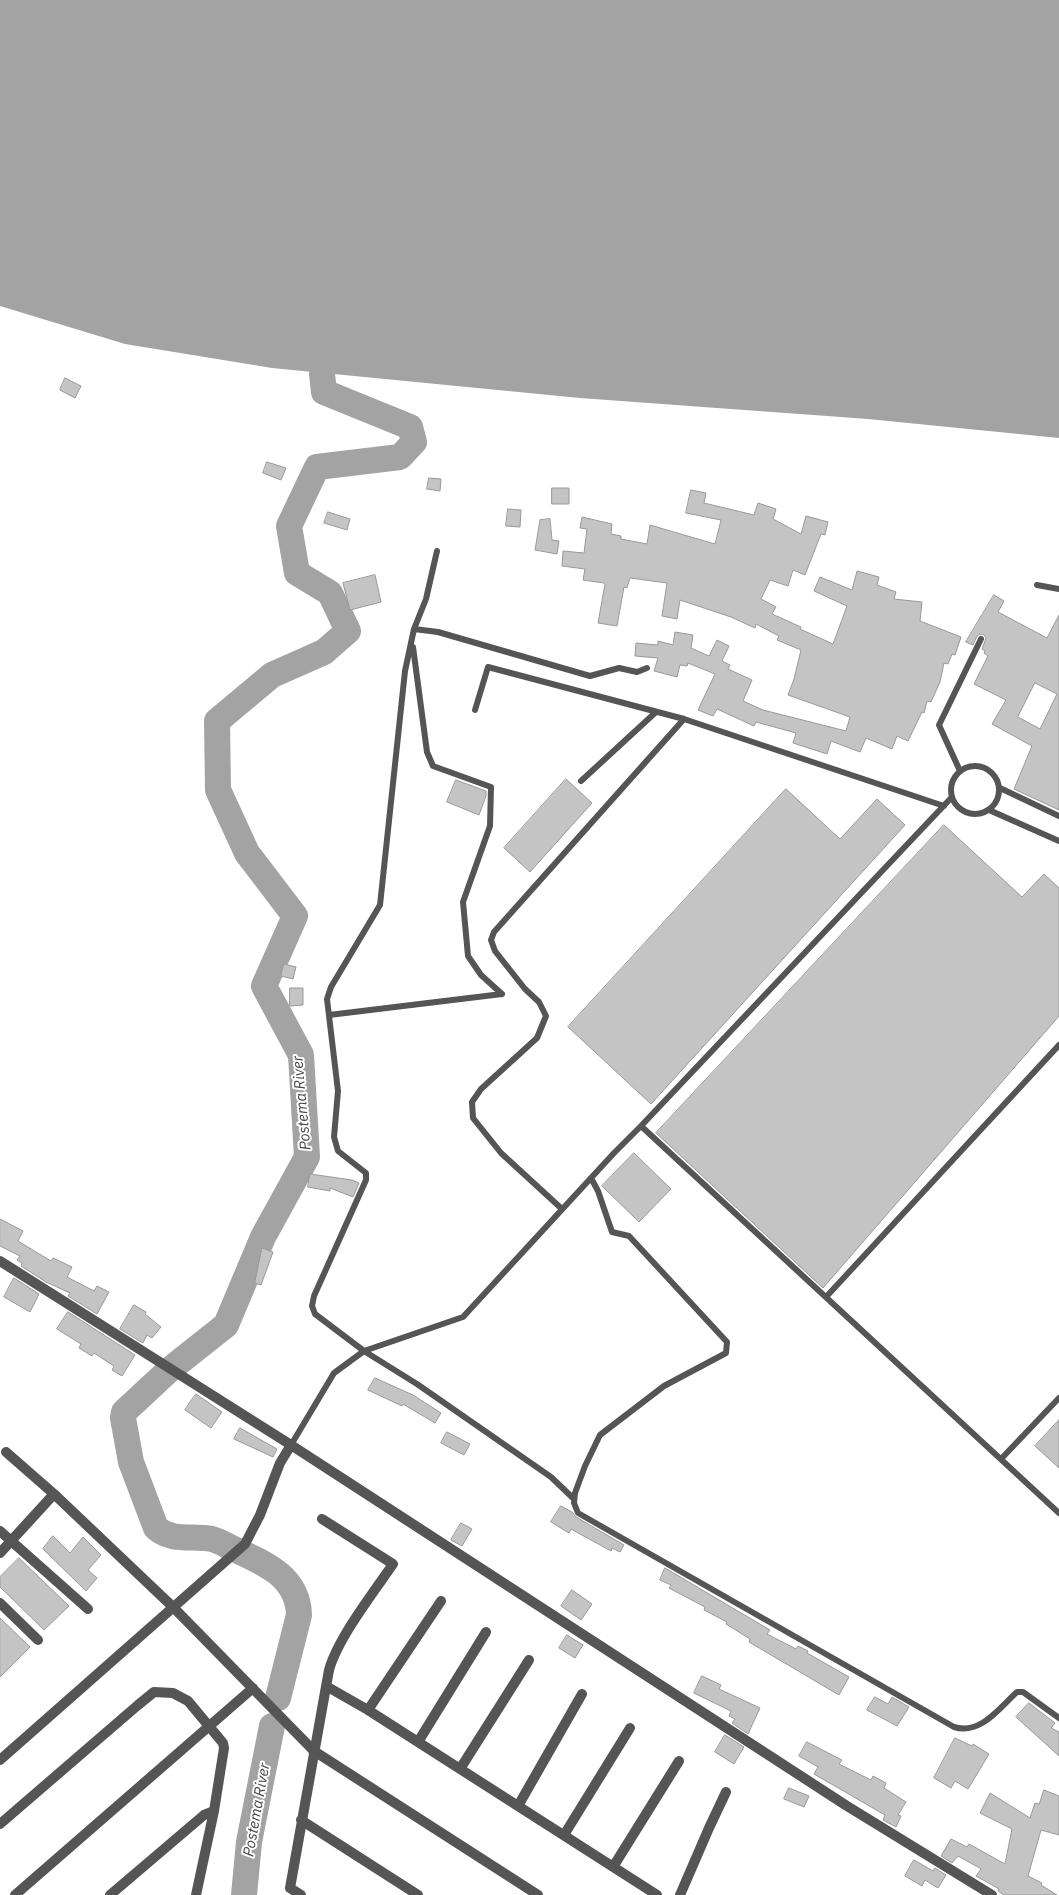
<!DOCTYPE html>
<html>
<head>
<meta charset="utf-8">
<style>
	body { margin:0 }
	canvas { display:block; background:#fff }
</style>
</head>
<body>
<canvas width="1059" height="1895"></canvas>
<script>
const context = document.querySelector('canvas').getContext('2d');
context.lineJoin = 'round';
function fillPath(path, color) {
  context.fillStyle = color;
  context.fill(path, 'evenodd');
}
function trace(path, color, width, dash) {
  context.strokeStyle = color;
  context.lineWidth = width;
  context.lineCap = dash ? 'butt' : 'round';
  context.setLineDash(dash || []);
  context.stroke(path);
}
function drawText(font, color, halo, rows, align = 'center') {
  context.font = font + ' "IBM Plex Sans",sans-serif';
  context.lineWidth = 4;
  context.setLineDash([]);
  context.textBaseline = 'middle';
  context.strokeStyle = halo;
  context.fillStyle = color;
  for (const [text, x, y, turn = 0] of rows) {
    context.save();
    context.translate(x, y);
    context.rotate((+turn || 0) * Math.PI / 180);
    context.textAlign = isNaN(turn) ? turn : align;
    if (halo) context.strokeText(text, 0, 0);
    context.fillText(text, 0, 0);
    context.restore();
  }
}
fillPath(new Path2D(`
	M0,0H1059V438L868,419L580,398L272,368L125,344L0,306Z`), '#a3a3a3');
trace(new Path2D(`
	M278,1698L299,1615C298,1577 266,1564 236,1550C229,1547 220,1541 212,1539C192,1535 173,1542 156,1528L131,1462L123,1418L124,1412L168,1371L226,1325L263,1237L307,1157L301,1055L264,986L295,916L247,853L218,790L217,721L272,675L324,652L348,631L330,593L297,573L289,526L317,467L400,457L414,442L410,427L324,392L322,374
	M244,1895L249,1842L272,1726`), '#a3a3a3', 26);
const building = new Path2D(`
	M65,378L81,386L75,398L60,390Z
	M267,462L286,468L281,480L263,473Z
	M429,478L441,479L440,491L427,489Z
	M552,488H569V504H552Z
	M691,490L706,493L704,503L754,515L758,503L776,509L773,519L801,534L806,516L828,522L825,535L821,534L805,575L793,570L788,586L770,580L761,599L776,607L772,614L801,627L800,629L833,644L847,606L814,591L820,577L852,590L857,571L879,577L877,585L896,592L894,599L922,602L920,621L961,637L955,655L952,654L948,664L944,663L940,682L931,702L927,701L924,713L922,712L908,741L897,736L892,749L866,738L860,752L831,741L827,754L793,743L796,733L756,722L754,726L717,709L713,716L698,710L715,674L688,663L687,666L680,665L677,677L654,671L658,658L635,656L636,643L658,645V641L673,645L675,632L693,635L691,648L709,656L717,640L729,646L722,661L730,665L728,669L752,680L743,701L763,710L846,731L850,717L788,695L794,679L801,650L777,640L779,636L756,624L755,628L731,617L680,600L677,619L662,616L667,583L630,578L627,588L624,587L617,626L598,623L605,584L604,583L583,580L585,569L562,566L563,551L584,553L587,529L580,528L582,517L612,524L611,534L621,536V539L647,544L650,525L715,544L721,520L686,513Z
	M508,509L521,510L520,527L506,526Z
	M328,512L350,519L347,530L324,523Z
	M550,519L552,540L559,541L557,554L535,550L540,520Z
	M375,575L381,602L350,610L343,583Z
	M994,595L1004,601L998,612L1047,638L1059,615V810L1014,789L1032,746L992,724L1006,700L974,684L988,656L984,653L985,651L982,649L986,638L984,635L980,634L977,636L973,645L966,642ZM1035,683L1057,694L1040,729L1018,717Z
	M566,779L592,803L530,872L504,848Z
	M456,780L486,791V796L479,815L447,802Z
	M786,789L840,839L877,799L905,825L651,1104L568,1027Z
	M944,825L1022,897L1044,874L1059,888V1016L823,1288L656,1133Z
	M284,964L296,967L293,979L281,976Z
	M290,988H303V1005L290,1006Z
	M634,1153L671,1189L639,1222L602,1186Z
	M310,1174L352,1180L359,1183L353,1197L330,1188V1191L308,1187Z
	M0,1219L23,1231L18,1241L51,1261L53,1258L72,1267L67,1277L94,1291L97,1286L109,1292L97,1314L68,1296L70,1293L46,1282L21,1266L22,1263L17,1260L20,1256L0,1246Z
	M262,1248L273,1252L261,1285L255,1283Z
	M14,1278L39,1294L30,1312L4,1297Z
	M134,1305L146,1312L145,1314L161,1327L152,1338L147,1335L143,1343L120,1329Z
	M68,1312L135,1355L122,1376L112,1370L114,1366L94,1353L92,1356L79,1348L81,1344L57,1329Z
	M375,1378L413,1395L441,1413L435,1423L403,1404L402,1406L368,1390Z
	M196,1394L222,1412L211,1428L185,1410Z
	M1059,1420V1468L1035,1446Z
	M240,1428L277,1449L273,1457L234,1439Z
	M447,1432L470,1444L464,1455L441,1443Z
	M561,1506L572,1512L576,1517L624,1545L620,1552L612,1548L611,1551L571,1529L569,1533L551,1522Z
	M461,1523L472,1529L462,1546L451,1540Z
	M53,1536L70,1553L83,1537L101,1555L88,1570L97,1578L86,1591L43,1549Z
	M19,1558L69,1606L44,1630L0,1587V1577Z
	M665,1568L770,1630L767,1634L796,1649L798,1646L808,1651L807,1653L849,1677L839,1695L749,1642L750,1639L726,1624L727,1622L704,1610L705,1607L669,1588L671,1585L660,1580Z
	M572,1590L592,1604L581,1620L561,1606Z
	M0,1618L30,1647L0,1677Z
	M567,1635L583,1645L575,1658L559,1648Z
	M702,1676L721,1685L719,1689L760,1708L748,1734L732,1723L735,1719L729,1716L731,1711L694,1693Z
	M875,1697L888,1704L892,1697L909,1707L897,1726L867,1710Z
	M1029,1703L1055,1723L1051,1728L1059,1732V1756L1016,1717Z
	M725,1735L744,1747L734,1764L715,1752Z
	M955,1738L972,1746L973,1744L989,1754L968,1789L955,1781L951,1788L934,1778Z
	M807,1742L842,1760L839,1764L871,1780L873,1776L886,1783L884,1788L906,1802L898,1815L901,1816L896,1827L883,1820L885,1815L814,1774L818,1767L799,1756Z
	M789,1788L809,1796L804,1807L784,1799Z
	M1044,1790L1059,1796V1835L1041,1830L1028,1876L1042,1883L1041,1885L1057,1895H1004L998,1891L999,1889L976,1876L981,1869L978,1867L958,1856L952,1863L941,1856L951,1839L967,1847L969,1844L1005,1864L1012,1829L980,1813L990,1793L1030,1818L1035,1803L1039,1804Z
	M914,1860L933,1871L935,1868L946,1875L938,1888L925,1880L922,1886L905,1876Z`);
fillPath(building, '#c4c4c4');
trace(building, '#999', 1);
trace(new Path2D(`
	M437,551L426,599L414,629L405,671L380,905L331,987L327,999L338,1091L334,1137L338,1151L366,1173V1180L314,1296L312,1306L315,1314L364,1351L417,1384L551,1477L574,1499
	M1037,585L1059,589
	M414,629L438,632L590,676L619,668L637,672L647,668
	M413,647L427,752L433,766L491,787L490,826L463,902L468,956L481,975L502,994
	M475,710L488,667L684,719L944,806
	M951 790a24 24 0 1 1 48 0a24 24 0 1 1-48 0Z
	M960,771L939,725L981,639
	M581,781L656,712
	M1000,788L1059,816
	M952,797L641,1126L1059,1513
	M989,810L1059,841
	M329,1015L502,994
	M591,1178L598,1191L612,1232L629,1236L727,1342L726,1353L664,1386L600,1435L585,1466L575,1493L574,1503L578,1513L954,1727C981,1735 999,1708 1017,1692H1023L1059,1718
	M562,1209L501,1153L473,1118L472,1102L481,1089L537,1038L546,1016L539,1002L525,989L495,951L491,940L494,932L684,719
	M826,1297L1059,1045
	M291,1445L334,1373L364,1351L463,1317L614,1153L641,1126
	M1001,1459L1059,1398`), '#555', 6);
trace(new Path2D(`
	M0,1261L291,1445L847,1806L992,1895
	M6,1452L54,1494L173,1607L314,1751L538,1895
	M0,1531L88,1609
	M0,1553L54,1494
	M0,1603L38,1640
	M326,1686L368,1710L657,1895
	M368,1710L441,1601
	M418,1742L486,1632
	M0,1760L245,1544L260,1515L280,1463L291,1445
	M460,1769L529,1660
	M518,1806L582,1694
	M301,1820L418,1895
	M0,1824L138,1705L154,1692L173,1693L188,1701L223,1743L224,1748L214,1811L196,1895
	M564,1835L630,1728
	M613,1867L679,1761
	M15,1895L253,1688
	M110,1895L204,1815L214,1811
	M301,1895L290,1888L329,1670C338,1638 373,1593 393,1564L322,1519
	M680,1895L709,1828L726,1792`), '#555', 10);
drawText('italic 15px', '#444', '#fff', [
	["Postema River",302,1103,-95],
	["Postema River",257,1810,-80]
]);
</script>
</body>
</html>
